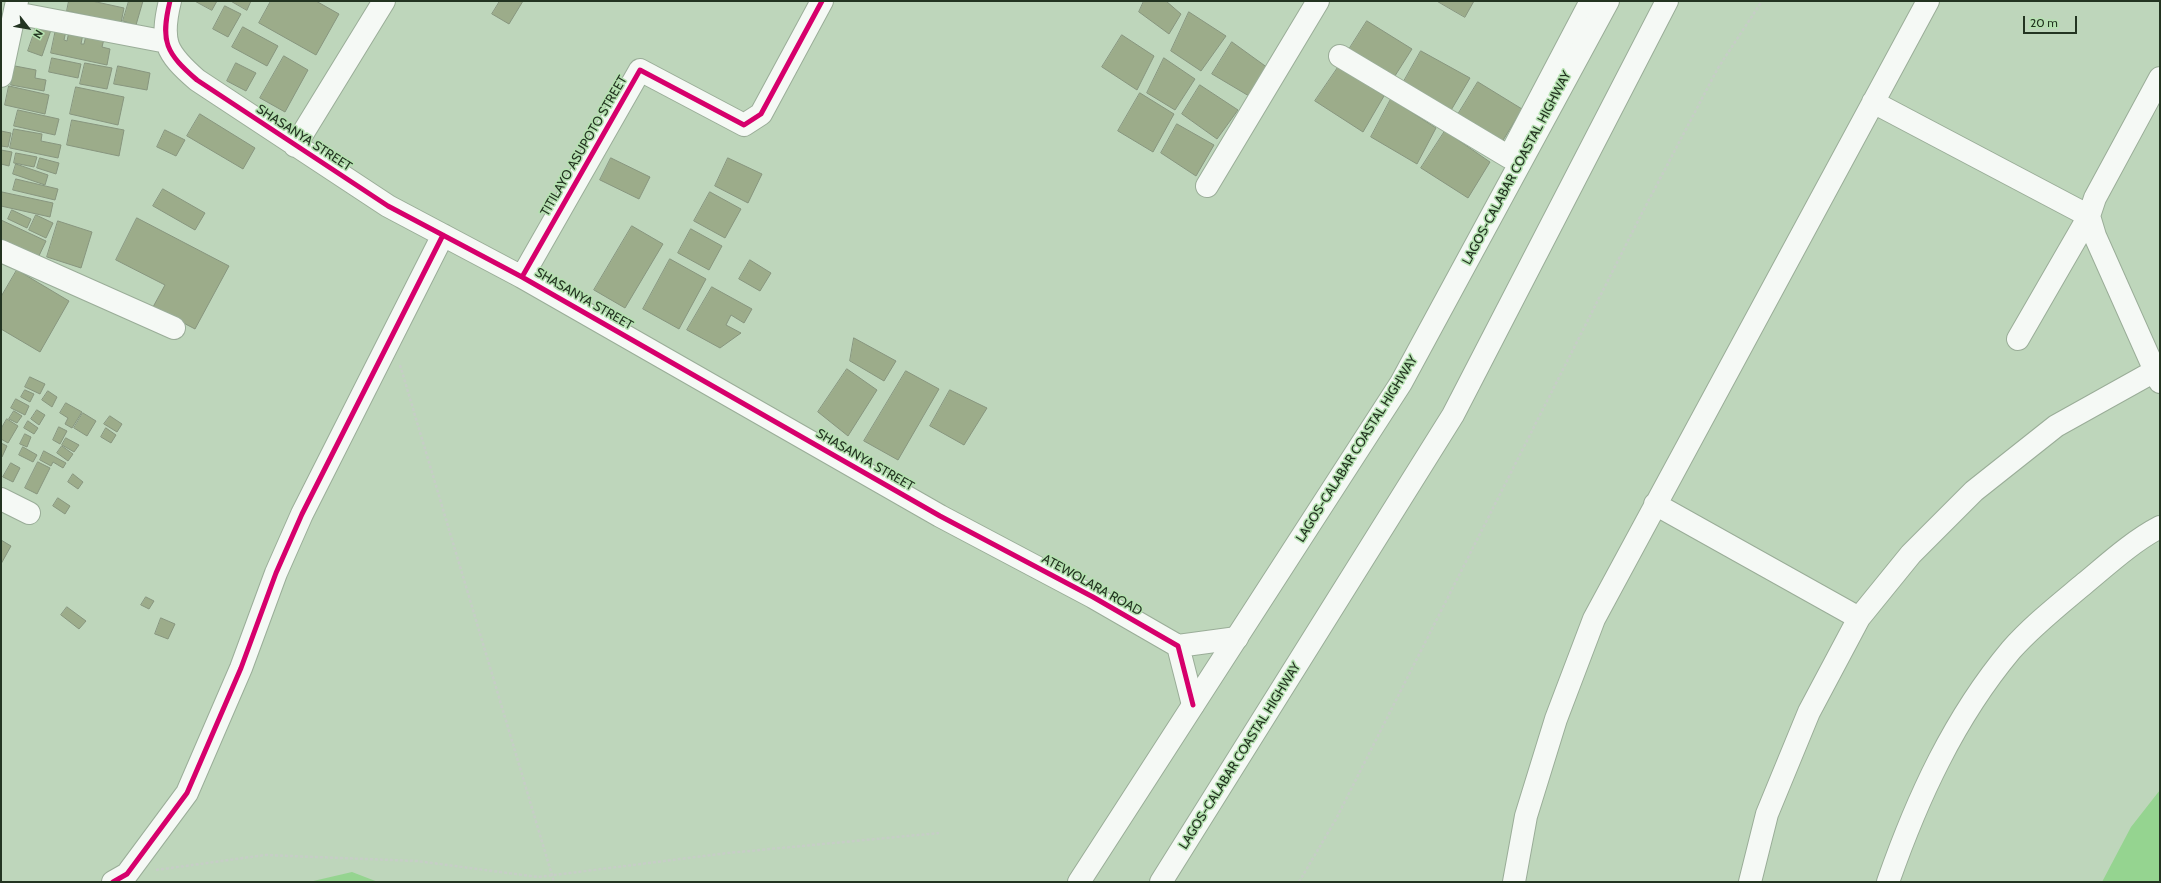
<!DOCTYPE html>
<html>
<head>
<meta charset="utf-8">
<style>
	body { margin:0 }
	#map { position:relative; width:2161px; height:883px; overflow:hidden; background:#bed6bb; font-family:Cabin,sans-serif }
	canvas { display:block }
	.frame { position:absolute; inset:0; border:2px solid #233421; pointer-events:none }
	.north { position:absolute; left:8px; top:8px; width:40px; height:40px; -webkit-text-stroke:3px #b5e1b0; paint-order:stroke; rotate:121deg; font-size:11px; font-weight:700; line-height:16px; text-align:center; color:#233421 }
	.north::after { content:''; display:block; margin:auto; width:14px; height:18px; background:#233421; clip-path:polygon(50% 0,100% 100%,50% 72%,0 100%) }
	.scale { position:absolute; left:2023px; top:16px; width:54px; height:18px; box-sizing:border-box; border:2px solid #233421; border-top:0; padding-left:5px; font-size:12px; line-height:14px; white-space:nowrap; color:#233421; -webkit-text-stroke:3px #b5e1b0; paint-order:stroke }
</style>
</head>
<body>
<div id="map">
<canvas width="2161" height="883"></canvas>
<div class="frame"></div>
<div class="north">N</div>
<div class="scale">20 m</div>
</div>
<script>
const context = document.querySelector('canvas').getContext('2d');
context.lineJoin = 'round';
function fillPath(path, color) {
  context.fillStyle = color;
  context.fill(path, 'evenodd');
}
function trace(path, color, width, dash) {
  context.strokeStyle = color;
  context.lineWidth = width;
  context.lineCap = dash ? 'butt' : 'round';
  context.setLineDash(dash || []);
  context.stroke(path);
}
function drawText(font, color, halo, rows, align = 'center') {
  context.font = font + ' Cabin,sans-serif';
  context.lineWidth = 3;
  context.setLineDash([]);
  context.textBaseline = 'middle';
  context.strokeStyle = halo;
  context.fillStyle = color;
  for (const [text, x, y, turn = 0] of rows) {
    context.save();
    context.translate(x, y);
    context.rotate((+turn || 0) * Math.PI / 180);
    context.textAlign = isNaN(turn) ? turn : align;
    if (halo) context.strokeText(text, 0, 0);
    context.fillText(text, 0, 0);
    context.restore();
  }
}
fillPath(new Path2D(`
	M2160,790V882H2102L2131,827Z
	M352,872L378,882H309Z`), '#95d490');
const building = new Path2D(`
	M69,1H92L124,8L121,23L67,11Z
	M129,1H143L136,25L123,21Z
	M195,1H217L212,10Z
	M231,1H251L247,10Z
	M271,1H316L339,14L316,55L259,23Z
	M500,1H523L509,24L492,14Z
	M1144,1H1166L1181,14L1169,34L1139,12Z
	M1437,1H1474L1465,17Z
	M225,6L241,14L228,37L213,29Z
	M1189,12L1226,36L1201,71L1171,51Z
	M1367,21L1412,49L1393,79L1348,51Z
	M37,25L51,30L42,56L28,51Z
	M243,27L278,46L267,66L232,47Z
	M56,29L66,31L64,40L67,41L69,31L83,34L81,44H84L86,35L104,39L102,47L110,49L107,65L51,53Z
	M1122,35L1154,56L1137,90L1102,67Z
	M1232,42L1268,68L1249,96L1212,74Z
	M1421,51L1470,78L1450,112L1403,83Z
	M284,56L308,70L285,112L260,98Z
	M52,58L81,64L78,78L49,72Z
	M1164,58L1195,79L1175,110L1147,93Z
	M85,63L112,68L107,89L80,84Z
	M236,63L256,73L246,91L227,81Z
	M15,66L36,70L35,78L46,80L44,91L11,85Z
	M118,66L150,73L147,90L114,84Z
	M1339,66L1384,96L1363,132L1315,101Z
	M1478,82L1522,109L1502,142L1457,116Z
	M1200,85L1238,110L1217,139L1182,114Z
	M9,86L49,95L45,114L5,105Z
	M76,87L124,97L118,125L70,114Z
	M1140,93L1174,114L1153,152L1118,131Z
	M1391,99L1436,128L1417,164L1371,137Z
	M18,110L59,119L55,135L14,126Z
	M200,114L255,148L243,169L187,136Z
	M72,120L124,130L119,156L67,145Z
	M1177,124L1214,145L1196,176L1161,153Z
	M14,129L42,134L41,141L61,145L58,158L10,148Z
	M165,130L185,140L176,156L157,147Z
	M1,131L11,133L8,147L1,146Z
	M1445,131L1490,162L1468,198L1421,168Z
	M1,150L12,152L9,166L1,164Z
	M16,153L37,157L34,167L14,163Z
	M40,158L59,163L56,174L37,168Z
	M611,158L650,177L639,199L600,180Z
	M728,158L762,174L748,203L715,186Z
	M16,164L48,175L45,185L13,174Z
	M16,179L58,189L55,200L13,190Z
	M163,189L205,213L195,230L153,206Z
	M2,192L53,203L50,217L1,206Z
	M710,192L741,209L725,238L694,221Z
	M12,210L31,219L27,228L8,219Z
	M36,215L53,223L46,238L29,230Z
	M137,218L229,266L195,329L153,307L165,285L116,260Z
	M1,220L46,241L37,260L1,242Z
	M58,221L92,232L81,268L47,257Z
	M632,226L663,244L625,308L594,290Z
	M691,229L722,246L709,270L678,253Z
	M670,259L706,279L679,329L643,309Z
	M750,260L771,273L760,291L739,279Z
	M17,270L69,301L40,352L1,329V297Z
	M712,287L752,309L744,323L731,315L726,325L741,333L720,348L687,330Z
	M854,338L896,361L884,381L850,361Z
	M847,369L877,390L848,436L818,412Z
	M906,371L939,389L898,460L864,441Z
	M30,377L45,384L40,394L25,387Z
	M25,390L34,394L30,402L21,397Z
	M950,390L987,408L964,445L930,426Z
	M48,391L57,397L52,407L42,400Z
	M16,399L29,406L25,415L11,408Z
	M66,403L82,412L72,428L65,424L68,418L60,413Z
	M37,410L45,415L39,425L31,419Z
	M14,411L22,416L17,423L9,419Z
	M83,413L96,421L87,436L74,428Z
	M110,416L122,424L117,432L104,424Z
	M7,419L18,426L8,443L1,439V429Z
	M28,421L38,428L34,434L24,428Z
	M59,427L67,431L60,444L53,440Z
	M106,428L116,435L111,443L101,437Z
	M25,434L31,437L27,447L20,444Z
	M66,438L79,445L74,452L62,445Z
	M1,443L7,446L2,457L1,456Z
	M62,446L73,454L68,461L57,453Z
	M23,447L37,455L33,462L19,455Z
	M44,451L66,463L63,468L53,462L51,466L40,460Z
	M38,462L50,468L37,494L25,488Z
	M11,463L20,468L13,482L3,477Z
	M73,474L83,482L78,489L68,482Z
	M58,498L70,506L65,514L53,506Z
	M1,540L11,546L1,564Z
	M146,597L154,601L149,609L141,605Z
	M67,607L86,621L79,629L61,615Z
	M161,618L175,624L168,639L155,634Z`);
fillPath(building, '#9cac8a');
trace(building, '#87957e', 1);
const minor = new Path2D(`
	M170,1C160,42 166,53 197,80L388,206L522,277L940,516L1093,597L1178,646L1193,705
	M15,13L167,42
	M1340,56L1509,157L1591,1
	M1,76L17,1
	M1873,102L2089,216L2095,236L2160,382
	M295,146L384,1
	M1207,186L1318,1
	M1,251L174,328
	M522,277L640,70L744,125L761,114L822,1
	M2018,339L2089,216L2095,198L2160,78
	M1,499L29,513
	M1655,504L1859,618
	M1178,646L1237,638
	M113,882L127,874L187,793L241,668L276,573L302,514L443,235
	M1514,882L1526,816L1556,719L1594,619L1928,1
	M1750,882L1767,814L1809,712L1859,618L1911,554L1974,491L2056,426L2160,368
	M1888,882C1917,799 1954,718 2011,650C2032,626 2060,604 2085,583C2108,564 2133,541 2160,527`);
const highway = new Path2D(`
	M1079,882L1401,383L1608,1
	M1161,882L1453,415L1667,1`);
trace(minor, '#9aad98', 24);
trace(highway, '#9aad98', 24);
trace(new Path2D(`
	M400,365L554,882
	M156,870L265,855L417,861L538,877L728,853L939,833
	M1299,882L1336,819L1641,215L1718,68L1762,1`), '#c6cec6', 2.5, [3, 2]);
trace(minor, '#f5f9f5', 22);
trace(highway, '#f5f9f5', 22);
trace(new Path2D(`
	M170,1C160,42 166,53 197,80L388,206L522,277L940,516L1093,597L1178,646L1193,705
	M522,277L640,70L744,125L761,114L822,1
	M113,882L127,874L187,793L241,668L276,573L302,514L443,235`), '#d6006c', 5);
drawText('13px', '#233421', '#b5e1b0', [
	["SHASANYA STREET",304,138,33],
	["TITILAYO ASUPOTO STREET",584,146,-60],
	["LAGOS-CALABAR COASTAL HIGHWAY",1517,168,-62],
	["SHASANYA STREET",584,299,30],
	["LAGOS-CALABAR COASTAL HIGHWAY",1357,449,-58],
	["SHASANYA STREET",865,460,30],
	["ATEWOLARA ROAD",1092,585,29],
	["LAGOS-CALABAR COASTAL HIGHWAY",1240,756,-58]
]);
</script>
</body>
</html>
